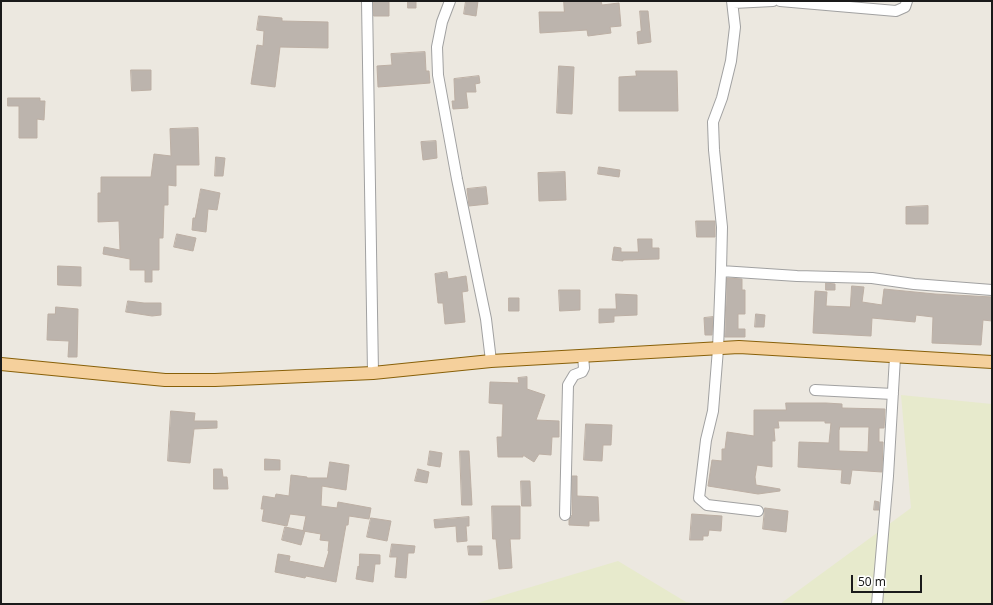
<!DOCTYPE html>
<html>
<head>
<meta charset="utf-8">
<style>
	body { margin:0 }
	#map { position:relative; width:993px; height:605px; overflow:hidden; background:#ece8e0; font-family:"Noto Sans",sans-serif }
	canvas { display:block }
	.frame { position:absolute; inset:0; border:2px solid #1a1a1a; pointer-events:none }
	.scale { position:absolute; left:851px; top:575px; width:71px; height:18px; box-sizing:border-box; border:2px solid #1a1a1a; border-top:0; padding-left:5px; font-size:12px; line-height:14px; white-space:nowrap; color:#1a1a1a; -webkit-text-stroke:3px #fff; paint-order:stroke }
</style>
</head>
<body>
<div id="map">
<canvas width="993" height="605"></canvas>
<div class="frame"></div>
<div class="scale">50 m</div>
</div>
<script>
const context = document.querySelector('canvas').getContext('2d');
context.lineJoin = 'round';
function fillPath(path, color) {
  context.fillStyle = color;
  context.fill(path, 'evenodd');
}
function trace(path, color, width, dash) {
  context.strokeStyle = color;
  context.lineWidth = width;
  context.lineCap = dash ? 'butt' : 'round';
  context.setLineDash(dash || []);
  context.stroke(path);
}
fillPath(new Path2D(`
	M901,395L992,404V604H780L911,508Z
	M618,561L686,602L700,604H474Z`), '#e7eacc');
const building = new Path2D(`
	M374,1H389V16H374Z
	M408,1H416V8H408Z
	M466,1H478L476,16L464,14Z
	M564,1H601L602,5L619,3L621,26L610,27L611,33L588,36L587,30L540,33L539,12H564Z
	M640,11H648L651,42L638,44L637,32L641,31Z
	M259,16L282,18V21L328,22V48L280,47L275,87L251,84L257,45L263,46L264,31L257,30Z
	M425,52L426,71H429L430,83L378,87L377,66L392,65L391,54Z
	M559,66L574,67L572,114L557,113Z
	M131,70H151V90L132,91Z
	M636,71H677L678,111H619V77L636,76Z
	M479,76L480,83L475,84L476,92H466L468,108L453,109L452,101H455L454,79Z
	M8,98H40V101H45L44,120L37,119V138H19V106H8Z
	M198,128L199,165H176V186L168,185V205H164L163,238H159V270H152V282H145V270H130V259L103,254L104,247L120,250L119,221L98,222V193H101V177H151L154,154L171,156L170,129Z
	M436,141L437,158L423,160L421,142Z
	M216,157L225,158L223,176H215Z
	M599,167L620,170L619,177L598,174Z
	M565,172L566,200L539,201L538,173Z
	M486,187L488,204L469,206L467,189Z
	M201,189L220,193L217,210L208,209L206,232L192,230L193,218H195Z
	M928,206V224H906V207Z
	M696,221H715V237H697Z
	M177,234L196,238L193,251L174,247Z
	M638,239H652V248H659V259L623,260V261L612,260L614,247L621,248V252H638Z
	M58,266L81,267V286L58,285Z
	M447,272L448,279L466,276L468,291L462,292L465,322L445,324L443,303H438L435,274Z
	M727,278L742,279V290H745V314H738V329H745V337H725Z
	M826,283L835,284V290H826Z
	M852,286L864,287L862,302L882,305L884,289L935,294L992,297V321L983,320L981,345L932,343L933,317L916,315L915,322L872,318L871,336L813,333L815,291L827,292L826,306L850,307Z
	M559,290H580V310L560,311Z
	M616,294L637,295V315L614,316V322L599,323V309H616Z
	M509,298H519V311H509Z
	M128,301L144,303H161V315L152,316L126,312Z
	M56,307L78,309L77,357H68L69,341L47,340L48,314H55Z
	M756,314L765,315L764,327H755Z
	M713,317L712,335H705L704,318Z
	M527,377V389L545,395L536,420L559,421V437H552L551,455L539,454L534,462L523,455V457H498L497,437H502L503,404L489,403L490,382L519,383L518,378Z
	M786,403H826L842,404V408L885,409L884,428H879V442H883L882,472L852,470L850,484L841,483L842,470L798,467L799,442L829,443L831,423H825V421H778L779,428H774L775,441H772V467L757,465L755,477L756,485L780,489V491L758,494L708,486L712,460L722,461V449H725L727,432L754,436V410H786ZM840,427H869L868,452L839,451V431Z
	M171,411L195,413L194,421H217V428L194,429L190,463L168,461Z
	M586,424L612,425L611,445H603L602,461L584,460Z
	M430,451L442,453L440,467L428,465Z
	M460,451H469L472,505H462Z
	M265,459L280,460V470H265Z
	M330,462L349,465L346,490L322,486L321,506L337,508L338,502L371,508L369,519L349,516L348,525H346L336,582L306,576L305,578L275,572L278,554L290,556L289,561L324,568L329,551H328L329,541L320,540L321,534L303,531L306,516L290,514L287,526L262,521L264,509H261L263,496L275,498L276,494L289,496L291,475L307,477V478H327Z
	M214,469H222L223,477H227L228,489H214Z
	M418,469L429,472L427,483L415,481Z
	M572,476H577V496L598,497L599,521H589V526L569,525V520L572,515Z
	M521,481H530L531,506H522Z
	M875,501L879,502V510H874Z
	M492,506H520V539H510L512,568L499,569L496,539H493Z
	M765,508L788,511L786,532L763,529Z
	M692,514L722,516L721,531L709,530L708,536H703V540H690Z
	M469,517V526H466L467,541L457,542L456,526L435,528L434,520Z
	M371,518L391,521L387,541L367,537Z
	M285,527L305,531L301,545L282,540Z
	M392,544L415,546L414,553H408L406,578L395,577L397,557H390Z
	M468,546H482V555H469Z
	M360,554L380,555V564H375L373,582L356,579L358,566L359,567Z`);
fillPath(building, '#bcb4ad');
trace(building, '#bcafa4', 1);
const minor = new Path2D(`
	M367,1L373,373
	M450,1L442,22L437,47L438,75L457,179L486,319L491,361
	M780,1L896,11L905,7L907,1
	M733,3L773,1
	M721,271L722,227L714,150L713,122L722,98L731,61L735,27L732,1
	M815,390L893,394
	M758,511L707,505L699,498L706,440L713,411L718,349L721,271L797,276L872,278L914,284L992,290
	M565,515L568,385L574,375L582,372L584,368L583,356
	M877,604L888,476L895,357`);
const major = new Path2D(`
	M1,364L165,380H215L373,373L491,361L739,347L992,362`);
trace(minor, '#a1a1a1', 12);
trace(major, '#886009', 14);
trace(minor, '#fff', 10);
trace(major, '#f5d09c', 12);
</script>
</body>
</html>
